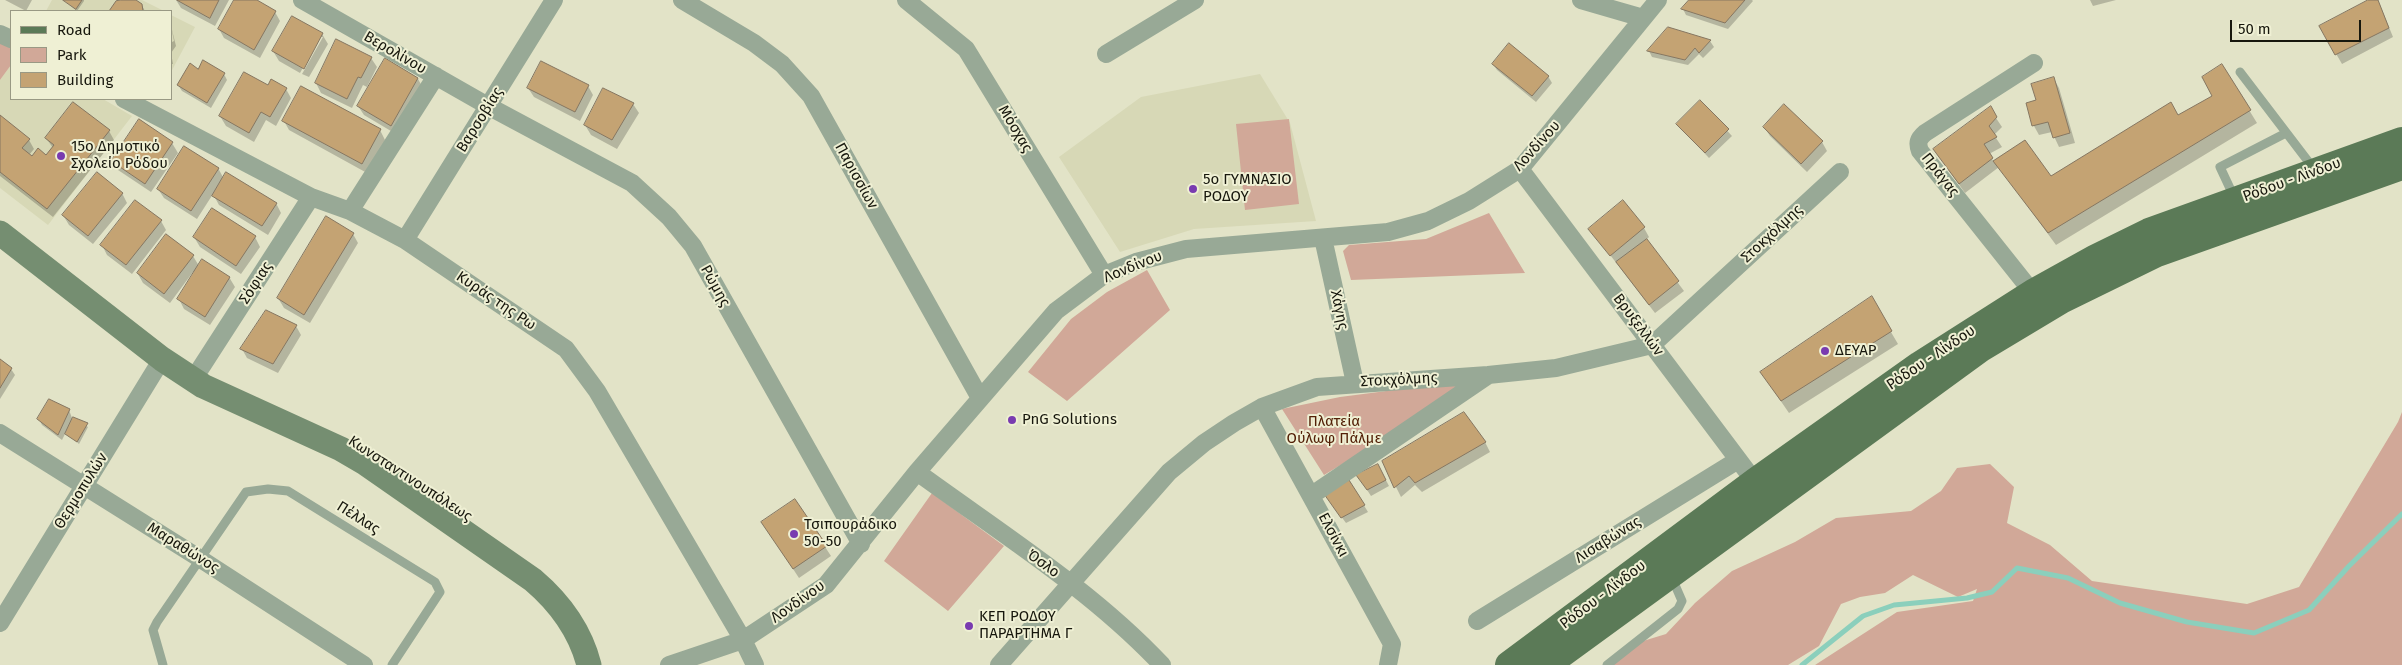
<!DOCTYPE html>
<html>
<head>
<meta charset="utf-8">
<style>
	body { margin:0 }
	#map { position:relative; width:2402px; height:665px; overflow:hidden; background:#e2e3c7; font-family:"Fira Sans",sans-serif }
	canvas { display:block }
	.legend { position:absolute; left:10px; top:10px; width:162px; height:90px; box-sizing:border-box; background:#eff0d4; border:1px solid #999984; margin:0; padding:6px 9px; list-style:none; font-size:15px; color:#17170d }
	.legend li { display:flex; align-items:center; gap:10px; height:25px }
	.legend b { width:25px; border:1px solid #999984 }
	.scale { position:absolute; left:2230px; top:20px; width:131px; height:22px; box-sizing:border-box; border:2px solid #17170d; border-top:0; padding-left:6px; font-size:15px; line-height:18px; white-space:nowrap; color:#17170d; -webkit-text-stroke:4px #eff0d4; paint-order:stroke }
</style>
</head>
<body>
<div id="map">
<canvas width="2402" height="665"></canvas>
<ul class="legend">
<li><b style="height:6px;background:#5b7a57"></b>Road</li>
<li><b style="height:14px;background:#d1a898"></b>Park</li>
<li><b style="height:14px;background:#c4a373"></b>Building</li>
</ul>
<div class="scale">50 m</div>
</div>
<script>
const context = document.querySelector('canvas').getContext('2d');
context.lineJoin = 'round';
function fillPath(path, color) {
  context.fillStyle = color;
  context.fill(path, 'evenodd');
}
function trace(path, color, width, dash) {
  context.strokeStyle = color;
  context.lineWidth = width;
  context.lineCap = dash ? 'butt' : 'round';
  context.setLineDash(dash || []);
  context.stroke(path);
}
function drawText(font, color, halo, rows, align = 'center') {
  context.font = font + ' "Fira Sans",sans-serif';
  context.lineWidth = 4;
  context.setLineDash([]);
  context.textBaseline = 'middle';
  context.strokeStyle = halo;
  context.fillStyle = color;
  for (const [text, x, y, turn = 0] of rows) {
    context.save();
    context.translate(x, y);
    context.rotate((+turn || 0) * Math.PI / 180);
    context.textAlign = isNaN(turn) ? turn : align;
    if (halo) context.strokeText(text, 0, 0);
    context.fillText(text, 0, 0);
    context.restore();
  }
}
fillPath(new Path2D(`
	M52,0H142L164,11H46Z
	M171,15L195,27L171,72Z
	M11,65V99H103L132,116L48,225L0,188V80Z
	M1260,74L1290,123L1316,221L1194,229L1120,252L1059,157L1141,97Z`), '#d7d8b6');
fillPath(new Path2D(`
	M0,41L11,47V65L0,80Z
	M1289,119L1299,204L1245,210L1236,124Z
	M1489,213L1525,273L1351,280L1343,251L1349,245L1426,239Z
	M1147,270L1170,310L1067,401L1028,372L1071,319L1107,292Z
	M1456,382L1461,393L1324,475L1282,409L1340,397Z
	M2402,412V665H1815L1897,612L1973,601L1977,589L1958,597L1913,575L1885,593L1860,597L1841,604L1819,646L1788,665H1605L1630,645L1666,634L1695,603L1732,571L1795,542L1836,518L1911,511L1941,491L1957,468L1990,464L2014,487L2007,523L2050,545L2092,581L2247,604L2299,587L2398,422Z
	M932,493L1004,546L948,611L884,561Z`), '#d1a898');
fillPath(new Path2D(`
	M5,0H32L26,11Z
	M64,0H84V1L77,11Z
	M125,0H134L141,4L145,11H110L117,3Z
	M176,0H229L215,26L181,8Z
	M235,0H254L275,12L280,21L260,58L224,38L219,29Z
	M1691,0H1752L1753,1L1728,29L1686,15L1683,9Z
	M2090,0H2116L2093,6Z
	M2370,0H2378L2393,37L2342,64L2320,26Z
	M292,17L322,34L328,44L309,77L302,74L323,37H320L300,73L279,61L273,51Z
	M171,26L176,46L171,53L173,64H171V39L172,42L174,41Z
	M1710,41L1714,47L1703,58L1699,54L1688,65L1652,57L1649,51Z
	M371,58L377,67L367,87L363,85L352,108L321,93L316,83Z
	M385,60L418,79L423,88L396,134L364,115L358,106Z
	M1493,64L1548,76L1552,83L1536,102L1497,70Z
	M2222,66L2257,123L2056,245L1999,167L1965,193L1934,149L1996,118L2002,127L1994,135L2002,147L1989,154L1994,162L2050,177L2178,117L2214,97Z
	M199,70L224,74L227,80L211,108L182,91L178,85Z
	M2054,79L2059,88L2075,143L2059,147L2052,132L2039,135L2034,126L2027,104L2038,101Z
	M588,86L593,95L580,121L534,97L528,88Z
	M268,87L286,89L291,98L276,126L266,120L254,142L226,126L220,116Z
	M1700,101L1732,136L1709,158L1677,124Z
	M633,104L639,113L617,149L591,135L585,125Z
	M0,117L29,140L34,149L29,155L32,158L47,157L53,148L46,138L109,131L114,140L53,217L0,176Z
	M284,121L380,130L385,140L367,173L289,130Z
	M1764,127L1822,142L1827,151L1807,172L1770,136Z
	M172,143L178,153L151,192L118,170L112,161Z
	M218,168L224,179L276,203L281,213L268,235L219,205L213,194L197,219L164,198L158,189Z
	M122,193L127,203L93,244L69,225L63,215Z
	M161,221L166,230L132,274L107,255L102,245Z
	M1644,228L1649,237L1646,240L1684,291L1655,313L1590,229Z
	M353,234L358,243L310,323L284,308L278,298Z
	M194,237H255L260,247L241,274L200,247Z
	M193,256L199,266L229,277L235,287L210,325L184,309L179,299L195,274L193,272L170,303L143,283L138,274Z
	M1871,298L1898,344L1789,413L1769,384Z
	M296,326L301,335L278,373L247,358L242,349Z
	M0,361L11,369L15,375L0,399Z
	M69,410L72,418L88,427L79,444L66,432L62,440L42,425L39,419Z
	M1485,442L1490,452L1422,492L1415,485L1401,497L1383,461Z
	M1378,465L1389,486L1371,496L1358,476Z
	M1349,481L1368,512L1346,523L1329,500Z
	M795,501L831,556L799,578L768,531Z`), '#0003');
trace(new Path2D(`
	M1802,665L1863,616L1894,605L1967,598L1992,592L2017,568L2068,578L2120,603L2187,622L2254,633L2309,610L2349,566L2402,514`), '#8bcfbc', 5);
const building = new Path2D(`
	M63,0H82L76,9Z
	M121,0H136L142,4L143,11H109L116,1Z
	M177,0H219L210,18Z
	M234,0H257L276,11L254,50L218,29Z
	M1689,0H1745L1725,23L1681,9Z
	M2368,0H2378L2389,28L2335,55L2319,26Z
	M292,16L323,33L304,69L272,51Z
	M1668,27L1711,40L1699,53L1695,48L1685,60L1647,51Z
	M336,39L372,57L361,78L358,77L347,99L315,83Z
	M1509,43L1549,76L1532,96L1492,64Z
	M385,58L418,78L391,126L357,106Z
	M203,60L225,73L207,103L177,85L190,63L198,69Z
	M541,61L589,85L575,112L527,88Z
	M2222,64L2251,110L2048,233L1993,161L2025,140L2051,176L2171,102L2178,115L2212,96L2202,77Z
	M244,72L268,85L271,79L287,88L270,117L261,112L249,133L219,116Z
	M2054,77L2070,133L2053,138L2048,122L2032,126L2026,103L2036,100L2031,84Z
	M301,86L381,129L362,164L282,121Z
	M603,88L634,103L612,140L584,125Z
	M1700,100L1729,129L1705,153L1676,124Z
	M73,102L110,130L47,209L0,172V115L30,139L22,148L32,156L38,148L46,155L54,145L45,138Z
	M1784,104L1823,141L1801,164L1763,127Z
	M1991,106L1997,117L1989,126L1997,137L1984,144L1993,158L1959,184L1933,149Z
	M139,119L173,142L145,184L111,161Z
	M184,146L219,168L191,211L157,189Z
	M97,172L123,193L88,236L62,215Z
	M226,172L277,203L262,226L212,196Z
	M135,200L162,220L126,265L100,245Z
	M1623,200L1645,227L1610,256L1588,229Z
	M212,208L256,236L236,266L193,237Z
	M326,216L354,233L304,315L277,298Z
	M166,234L194,255L164,294L137,273Z
	M1647,239L1679,281L1649,305L1616,262Z
	M202,259L230,277L205,317L177,299Z
	M1872,296L1892,331L1781,401L1760,372Z
	M266,310L297,325L273,364L240,349Z
	M0,359L12,368L0,388Z
	M49,399L70,409L58,435L37,419Z
	M1464,412L1486,442L1415,483L1409,476L1394,488L1382,461Z
	M73,417L88,423L77,442L65,434Z
	M1378,464L1386,480L1367,490L1356,475Z
	M1349,480L1365,505L1341,518L1324,494Z
	M795,499L827,546L793,569L761,522Z`);
fillPath(building, '#c4a373');
trace(building, '#857661', 1);
trace(new Path2D(`
	M2240,72L2314,169
	M2235,199L2220,167L2286,133
	M163,665L153,630L157,622L246,492L268,489L288,491L435,582L440,592L392,665
	M1607,665L1678,609L1682,601L1672,578`), '#98a996', 9);
trace(new Path2D(`
	M302,0L488,106L632,183L669,217L693,246L861,544
	M682,0L754,43L782,64L811,96L980,398
	M906,0L966,49L1104,275
	M1581,0L1643,18
	M0,34L11,39
	M1106,54L1195,0
	M124,99L311,197L350,211L405,240L566,349L597,391L743,640L755,665
	M1520,169L1755,482
	M350,211L436,76
	M1323,238L1355,383
	M405,240L554,0
	M2033,293L1920,151C1917,143 1918,139 1925,133L2034,63
	M200,369L311,197
	M1262,407L1392,644L1388,665
	M0,433L199,558L364,665
	M917,472C999,532 1093,591 1162,665
	M1312,495L1487,376
	M1477,621L1738,460
	M0,623L162,359
	M669,665L743,640L826,585L917,472L1056,311L1104,275L1136,262L1186,249L1388,232L1428,221L1469,201L1520,169L1658,0
	M999,665L1169,472L1204,443L1234,423L1262,407L1317,387L1488,375L1556,368L1652,345L1840,172`), '#98a996', 18);
trace(new Path2D(`
	M0,233L162,359L203,386L341,449L365,463L533,580C560,603 580,630 589,665`), '#758e71', 25);
trace(new Path2D(`
	M1509,665L1755,482L1920,365L2033,293L2096,258L2149,232L2402,141
	M1546,665L1981,348L2061,300L2157,253L2402,166`), '#5b7a57', 28);
for (const [x, y, r, color] of [
	[61,156,5,"#793bb0"],
	[1193,189,5,"#793bb0"],
	[1825,351,5,"#793bb0"],
	[1012,420,5,"#793bb0"],
	[794,534,5,"#793bb0"],
	[969,626,5,"#793bb0"]
]) {
  const dot = new Path2D();
  dot.arc(x, y, r, 0, 2 * Math.PI);
  context.fillStyle = color;
  context.fill(dot);
  trace(dot, '#eff0d4', 2);
}
drawText('15px', '#17170d', '#eff0d4', [
	["Βερολίνου",395,53,30],
	["Βαρσοβίας",480,120,-58],
	["Μόσχας",1015,129,59],
	["Λονδίνου",1537,146,-48],
	["Πράγας",1940,175,52],
	["Παρισσίων",856,176,61],
	["Ρόδου - Λίνδου",2292,180,-20],
	["Στοκχόλμης",1772,234,-43],
	["Λονδίνου",1133,267,-22],
	["Σόφιας",256,283,-57],
	["Ρώμης",715,286,61],
	["Κυράς της Ρω",496,301,34],
	["Χάγης",1339,310,78],
	["Βρυξελλών",1638,325,53],
	["Ρόδου - Λίνδου",1931,358,-34],
	["Στοκχόλμης",1399,380,-3],
	["Κωνσταντινουπόλεως",410,479,33],
	["Θερμοπυλών",81,491,-58],
	["Πέλλας",358,518,32],
	["Ελσίνκι",1333,535,62],
	["Λισαβώνας",1608,540,-32],
	["Μαραθώνος",183,548,32],
	["Όσλο",1043,564,36],
	["Ρόδου - Λίνδου",1603,595,-37],
	["Λονδίνου",798,602,-35]
]);
drawText('15px', '#17170d', '#eff0d4', [
	["15ο Δημοτικό",71,147],
	["Σχολείο Ρόδου",71,164],
	["5ο ΓΥΜΝΑΣΙΟ",1203,180],
	["ΡΟΔΟΥ",1203,197],
	["ΔΕΥΑΡ",1835,351],
	["PnG Solutions",1022,420],
	["Τσιπουράδικο",804,525],
	["50-50",804,542],
	["ΚΕΠ ΡΟΔΟΥ",979,617],
	["ΠΑΡΑΡΤΗΜΑ Γ",979,634]
], 'left');
drawText('15px', '#532007', '#eff0d4', [
	["Πλατεία",1334,422],
	["Ούλωφ Πάλμε",1334,439]
]);
</script>
</body>
</html>
